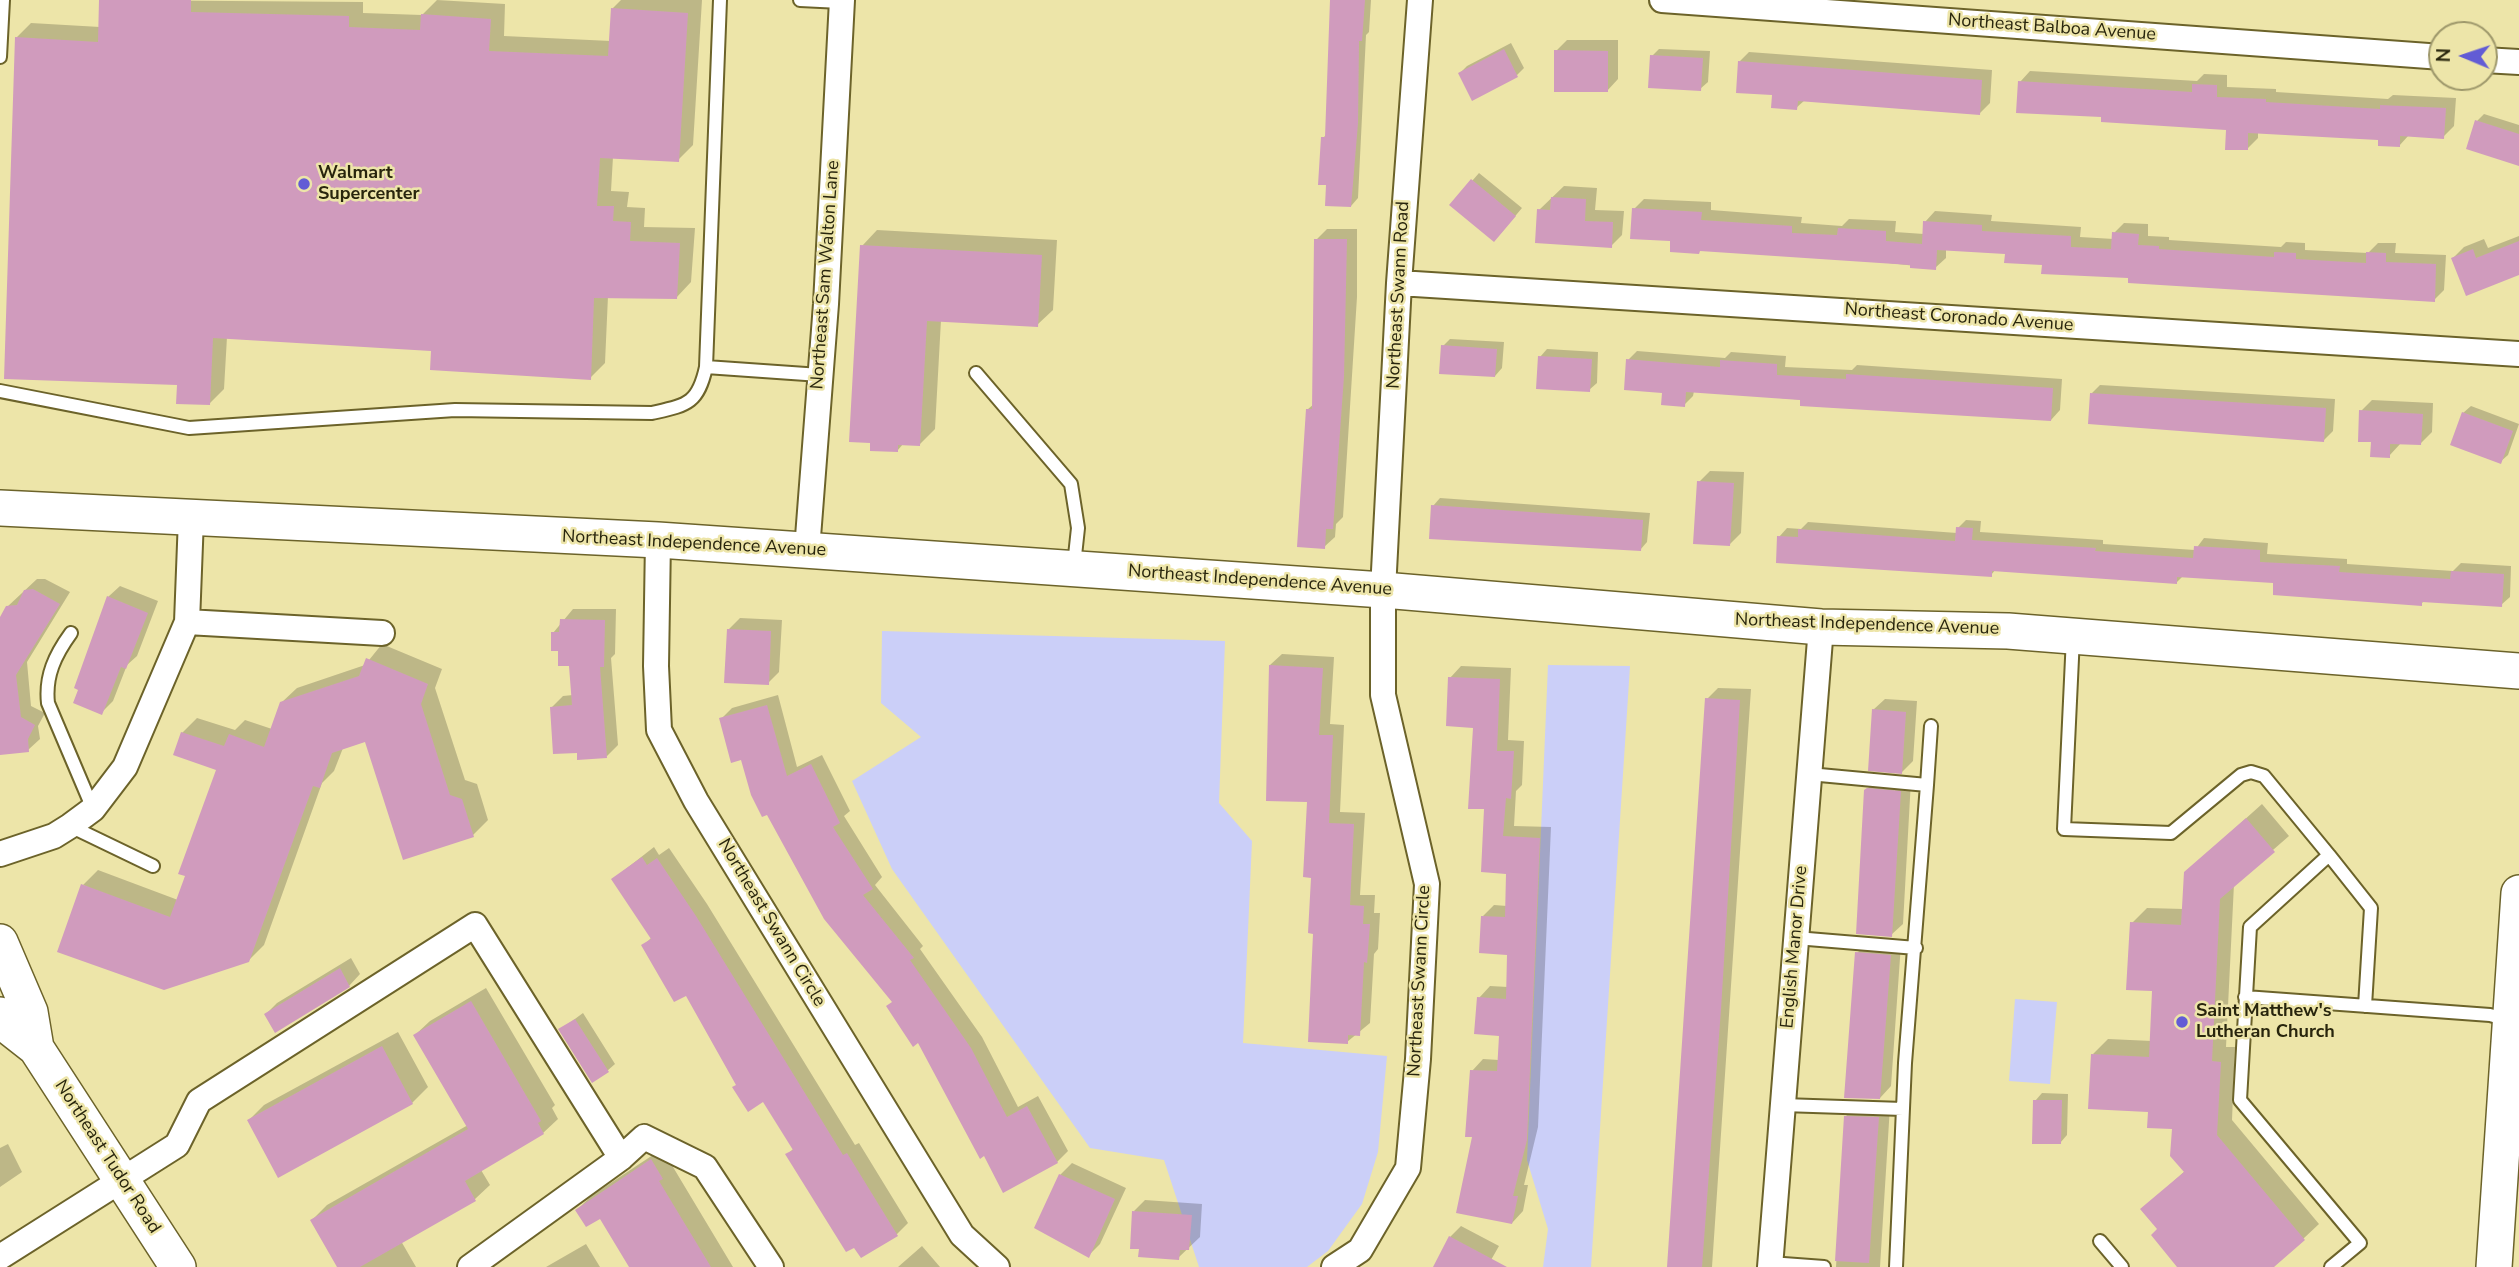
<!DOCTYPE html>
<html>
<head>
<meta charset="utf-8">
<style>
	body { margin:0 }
	#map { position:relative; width:2519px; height:1267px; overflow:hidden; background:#ede5a9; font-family:"Nunito Sans",sans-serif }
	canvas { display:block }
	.north { position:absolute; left:2428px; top:21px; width:70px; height:70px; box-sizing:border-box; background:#ede5a9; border:2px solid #9e986b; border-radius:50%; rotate:272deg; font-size:19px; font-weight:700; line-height:28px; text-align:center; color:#28250d }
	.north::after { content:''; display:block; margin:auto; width:24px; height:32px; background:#625cd5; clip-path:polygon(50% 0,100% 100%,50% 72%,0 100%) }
</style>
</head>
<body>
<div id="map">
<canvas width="2519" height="1267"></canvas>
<div class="north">N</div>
</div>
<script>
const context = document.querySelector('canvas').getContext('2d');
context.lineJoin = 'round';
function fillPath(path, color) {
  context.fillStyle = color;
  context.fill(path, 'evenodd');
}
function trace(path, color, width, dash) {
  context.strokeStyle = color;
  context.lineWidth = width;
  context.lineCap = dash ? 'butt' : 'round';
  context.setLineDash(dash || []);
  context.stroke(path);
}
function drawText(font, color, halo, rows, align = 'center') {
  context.font = font + ' "Nunito Sans",sans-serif';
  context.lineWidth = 5;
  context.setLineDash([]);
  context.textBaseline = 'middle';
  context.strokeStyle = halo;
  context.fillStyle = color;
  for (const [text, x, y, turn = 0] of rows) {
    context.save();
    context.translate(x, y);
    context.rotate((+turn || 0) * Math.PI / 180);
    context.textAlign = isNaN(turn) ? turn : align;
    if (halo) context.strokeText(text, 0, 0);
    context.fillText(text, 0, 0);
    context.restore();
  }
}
fillPath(new Path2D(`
	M882,631L1225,641L1219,803L1252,841L1243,1043L1387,1056L1378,1152L1362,1204L1328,1251L1307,1267H1199L1164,1160L1090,1148L892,869L852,781L921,737L881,703Z
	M1548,665L1630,666L1591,1267H1543L1548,1229L1527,1160Z
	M2015,999L2057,1002L2050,1084L2009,1081Z`), '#cbcff8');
fillPath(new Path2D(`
	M101,0L363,2V13L422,15L437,0L505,4L504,36L611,41L613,8L621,0H702L693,145L678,160L613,157L611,191L629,192L627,207L645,208L644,227L695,228L691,282L676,298L608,296L605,363L590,378L432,349L227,337L224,389L209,404L178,383L16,38L31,23L100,27Z
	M1332,0H1371L1369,32L1366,35L1358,198L1351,206L1328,184L1323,138L1326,135Z
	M1567,40H1618V79L1607,91L1556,51Z
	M1511,43L1524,68L1517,75L1460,73L1467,66Z
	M1659,49L1710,51L1708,82L1700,89L1652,56Z
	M1749,52L1992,70L1990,103L1980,113L1805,100L1796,108L1774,94L1739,62Z
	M2030,71L2197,81L2204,74L2227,75V87L2276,89V92L2388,99L2393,95L2456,98L2454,126L2443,137L2409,135L2399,146L2380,138L2258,131V138L2247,149L2228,128L2103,115L2020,82Z
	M2484,114L2519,125V164L2477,121Z
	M1479,173L1522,208L1501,233L1452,204Z
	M1564,186L1597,188L1595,210L1624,211L1622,235L1611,246L1539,210Z
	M1644,199L1711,202V210L1802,217L1801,223L1842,226L1849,219L1896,221L1895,232L1924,234L1925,222L1935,211L1992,215L1991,221L2081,227L2080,237L2114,239V233L2124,223L2148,224V236L2169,237V240L2281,247L2286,242L2305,243V250L2368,253L2378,243H2396L2395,253L2446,255L2444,290L2434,300L2130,277L2044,264L2007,252L1946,249V258L1935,268L1672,240L1634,209Z
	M1327,229H1357V297L1343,517L1336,524L1335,537L1324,547L1308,409L1314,404L1316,240Z
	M877,230L1057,240L1053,310L1037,325L941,320L935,429L920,444L904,443L897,451L862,246Z
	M2519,236V273L2453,258L2464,247L2484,239L2488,248Z
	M1450,339L1504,342L1502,368L1495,376L1443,346Z
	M1547,349L1598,352L1597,383L1589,390L1540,357Z
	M1637,351L1725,358L1731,352L1786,356L1785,367L1852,370L1857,365L2062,379L2060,410L2051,420L1694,391L1693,396L1684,405L1628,360Z
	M2100,385L2335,399L2333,431L2324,440L2091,394Z
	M2372,400L2433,403L2432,432L2421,443H2401L2389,456L2373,441L2361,411Z
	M2471,406L2519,424L2508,455L2500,462L2463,413Z
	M1710,471L1744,472L1741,533L1729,545L1699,482Z
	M1440,498L1650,513L1647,542L1640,550L1433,506Z
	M1966,520L1981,521L1980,532L2103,540V544L2195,550L2204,538L2268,543L2267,554L2347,559V564L2453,571L2461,563L2511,566L2510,597L2501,605L2425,600L2421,604L2275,582L2183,576L2176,583L1996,569L1991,575L1779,537L1787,528L1801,529L1808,522L1957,533L1958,528Z
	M37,579H45L70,592L27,662L31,706L45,713L38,726L40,739L28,750H0V621L7,607Z
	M120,586L158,601L137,656L127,665L113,701L101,713L108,597Z
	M573,609H616L615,654L611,658L618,745L607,756L579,751L552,707L563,696L573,695L571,665L553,633Z
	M740,618L782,620L779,672L768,683L728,630Z
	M382,644L442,669L435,688L465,780L477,784L488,820L473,835L366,740L343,748L334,771L322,783L264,945L248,961L83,885L98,870L178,900L218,769L182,733L197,718L235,730L245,720L272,729L281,703L297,688L365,665Z
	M1282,654L1334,657L1330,724L1344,725L1340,812L1365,813L1360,895H1375L1374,913H1380L1378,949L1374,954L1370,1023L1347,1042L1315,932L1308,800L1270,665Z
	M1461,666L1511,668L1508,740L1524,741L1522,785L1516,791L1514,826L1551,827L1538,1127L1524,1185H1528L1523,1211L1512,1223L1474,1136L1472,1071L1483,1059L1499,1060L1501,1034L1479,998L1490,986L1508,987L1509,953L1483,916L1494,905L1507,906L1508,872L1486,808L1475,726L1450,678Z
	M1718,688L1751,689L1712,1267H1668L1707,699Z
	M778,695L797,767L822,755L850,811L844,816L882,877L875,885L923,946L920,949L982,1037L1018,1107L1038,1096L1068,1151L1057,1162L919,1041L742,758L721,719L732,708Z
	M1885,699L1917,701L1913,761L1902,772L1873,710Z
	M1877,779L1911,780L1903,924L1891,935L1865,791Z
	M2262,804L2289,836L2234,884L2226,1047H2235L2232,1120L2319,1224L2273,1267H2180L2160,1229L2143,1209L2185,1171L2173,1127L2150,1111L2093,1054L2108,1039L2152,1041L2154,990L2132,923L2147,908L2184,909L2186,872Z
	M654,847L659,855L669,848L707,904L855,1145L859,1143L908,1223L896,1235L787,1155L794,1148L764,1099L738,1084L687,993L644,945L652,937L613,879Z
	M1869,941L1901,944L1891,1086L1880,1098L1857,953Z
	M351,958L360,974L349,986L266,1014L277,1003Z
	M486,988L555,1105L552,1108L558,1119L543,1133L481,1170L490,1185L475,1199L401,1241L416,1267H339L312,1220L327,1205L468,1125L415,1035L430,1021Z
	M583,1013L615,1064L607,1071L560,1030Z
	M398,1032L428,1087L412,1103L279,1176L249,1120L264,1105Z
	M2042,1093L2068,1094L2067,1135L2060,1143L2035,1101Z
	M1857,1105L1890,1106L1880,1267H1836L1845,1117Z
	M8,1144L22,1172L0,1187V1148Z
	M665,1147L676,1164L673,1167L733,1267H631L600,1216L577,1210L591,1196Z
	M1072,1163L1126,1188L1100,1244L1089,1255L1060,1175Z
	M1145,1200L1202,1204L1200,1237L1178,1258L1134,1211Z
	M1461,1226L1499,1246L1487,1267H1435L1450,1237Z
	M586,1244L600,1267H546Z
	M922,1246L940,1267H898Z`), '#0003');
fillPath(new Path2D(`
	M99,0H191V12L349,16V27L420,30L421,14L491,19L489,51L608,56L611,8L688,13L679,162L600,158L597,206H614L613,221L631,222L630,241L680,243L677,299L594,298L591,380L430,370L431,351L213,338L210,405L176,404L177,385L4,379L15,37L98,42Z
	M1330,0H1365L1362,41H1359L1358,123L1351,207L1325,206L1326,185H1318L1321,137H1325Z
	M1504,49L1518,77L1472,101L1458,73Z
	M1554,50L1608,51V92H1554Z
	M1650,55L1703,58L1701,91L1648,88Z
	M1738,61L1982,80L1980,115L1798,101L1797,110L1771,108L1772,95L1736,93Z
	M2018,81L2192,92V84L2217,85V97L2266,99V102L2380,109V105L2446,108L2444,139L2400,136V147L2378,146V140L2248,133V150H2225L2226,130L2101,122V117L2016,113Z
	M2475,120L2519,134V166L2466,149Z
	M1471,179L1516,216L1494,242L1449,205Z
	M1551,197L1586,199L1585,221L1613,222L1612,248L1535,243L1537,209L1550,210Z
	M1632,208L1702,212L1701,220L1792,226V233L1837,235L1838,228L1886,231V241L1922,244L1923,221L1982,225V231L2071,236V247L2111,249L2112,232L2139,234L2138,245L2159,246V249L2274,257V252L2296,253V259L2366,263V252L2386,253V262L2436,264L2435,302L2128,283V278L2041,274L2042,265L2004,263L2005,254L1937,250L1936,270L1910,268V265L1700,251L1699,254L1670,252V241L1630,239Z
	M1314,239H1347L1344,376L1333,529H1326L1325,549L1297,547L1306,409H1312Z
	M2519,241V275L2466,296L2451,258L2473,249L2476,258Z
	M860,245L1042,255L1038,327L927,321L920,446L898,445V452L870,451V443L849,442Z
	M1441,345L1497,349L1495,377L1439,374Z
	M1538,356L1592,359L1590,392L1536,389Z
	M1626,359L1720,367V360L1777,364V375L1846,379V374L2053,388L2051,421L1800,406V400L1686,392L1685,407L1661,405L1662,393L1624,390Z
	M2090,393L2326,408L2324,442L2088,424Z
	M2359,410L2423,414L2421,445L2390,444V458L2370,457L2371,442H2358Z
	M2462,412L2513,431L2501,464L2450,445Z
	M1697,481L1734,483L1730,546L1693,544Z
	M1431,505L1643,520L1641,551L1429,539Z
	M1956,527L1973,528L1972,540L2096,548L2095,551L2193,558L2194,546L2260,550V562L2340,566L2339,572L2450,579L2451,571L2504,574L2502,607L2422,602V606L2273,595V583L2177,577V584L1992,571V577L1776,563L1777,536L1798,537V529L1955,541Z
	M33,589L60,604L16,675L21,717L35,725L28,739L29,752L0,755V617L6,606L17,605L24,590Z
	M107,596L148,613L126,669L121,667L102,715L73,703L78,690L74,688Z
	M560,619L605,620L604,667H600L607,758L577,760V753L553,754L550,707L572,705L569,666H558V651H551V632H559Z
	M727,629L771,631L769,685L724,683Z
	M366,658L428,684L421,704L450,795L462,799L474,837L403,860L365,742L332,753L320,788L313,786L249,962L164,990L57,952L81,884L170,917L185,876L178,874L216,770L173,755L181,732L224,746L229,734L264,747L280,702L359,676Z
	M1269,665L1323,668L1319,735H1333L1329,823L1354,824L1350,905L1364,906L1363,924H1370L1367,963L1364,962L1360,1036L1348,1035V1044L1308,1042L1313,934L1308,933L1311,878L1303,877L1307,802L1266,801Z
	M1448,677L1500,679L1497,751H1514L1511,799L1506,798L1503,836L1540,838L1527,1140L1513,1196H1518L1512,1224L1456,1213L1472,1137H1465L1470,1070L1497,1071L1499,1036L1474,1034L1477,997L1506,999L1507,955L1479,953L1481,916L1505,917L1506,874L1481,872L1484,809H1468L1473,728L1446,726Z
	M1705,698L1740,700L1721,1009L1702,1267H1667Z
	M767,705L787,776L811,764L840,823L833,827L873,889L863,895L914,958L910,960L971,1048L1007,1117L1027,1106L1058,1163L1003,1193L984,1156L980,1159L918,1043L913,1047L886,1006L892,1002L824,919L767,815L762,817L751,795L741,760L731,763L719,718Z
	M1872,709L1906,712L1902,774L1868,771Z
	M1867,788L1901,791L1892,937L1856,934L1864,790Z
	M2246,818L2275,852L2220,899L2212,1061L2221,1062L2217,1135L2305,1240L2274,1267H2177L2151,1235L2157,1229L2140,1209L2184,1172L2170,1156L2172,1129L2147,1128L2148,1112L2088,1109L2091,1054L2149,1057L2152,991L2126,990L2130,922L2181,925L2184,872Z
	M642,857L647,865L657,858L696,916L843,1155L847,1153L898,1236L861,1258L854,1248L846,1252L785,1154L793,1150L763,1102L748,1112L732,1087L736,1085L686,996L674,1002L641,945L651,939L611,879Z
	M1855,952L1891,955L1880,1099L1844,1098Z
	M340,968L350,987L275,1033L264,1014Z
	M471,1001L541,1121L538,1123L544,1134L465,1181L476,1201L360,1267H337L310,1220L468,1129L413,1035Z
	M575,1019L609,1072L592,1083L558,1029Z
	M382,1046L413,1104L278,1178L247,1120Z
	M2033,1100H2062L2061,1144H2032Z
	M1844,1116L1879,1117L1869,1263L1835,1261Z
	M651,1159L663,1179L659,1181L711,1267H629L600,1219L586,1227L575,1210Z
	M1059,1174L1115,1199L1089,1258L1034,1228Z
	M1132,1211L1192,1215L1189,1250H1180L1179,1260L1138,1257L1139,1249H1130Z
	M1449,1236L1507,1267H1433Z`), '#d09bbd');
const lane = new Path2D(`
	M800,0L841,2
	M0,57L3,0
	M706,367L720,0
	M976,373L1071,484L1078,528L1074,565
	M0,391L189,428L455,410L652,413C687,405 698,404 706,367L820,375
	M71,633C55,655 45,676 48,703L93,809
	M2073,637L2064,829L2171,833L2241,775L2251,772L2264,776L2329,855L2250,927L2240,1100L2360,1243L2331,1267
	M1809,774L1927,785L1905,1063L1896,1267
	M1927,785L1931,726
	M70,826L153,866
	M2329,855L2371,908L2365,1006
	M1796,938L1916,948
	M2245,997L2490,1015L2508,1020
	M1783,1105L1903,1109
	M2100,1241L2122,1267
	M1770,1263L1824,1267`);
const street = new Path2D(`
	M1662,0L2442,57
	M2484,60L2519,62
	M1399,283L2519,354
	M658,540L656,666L659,730L696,801L962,1235L997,1267
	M807,550L826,304L842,0
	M187,622L382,633
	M0,854L54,836L70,826L93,809L125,767L187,622L191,518
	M0,1257L177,1145L199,1101L475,925L621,1158L644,1137L705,1167L771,1267
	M470,1267L621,1158
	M1334,1267L1360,1250L1408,1168L1418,1059L1427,884L1383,695V590L1399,283L1420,0
	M1770,1267L1821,627`);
const secondary = new Path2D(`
	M0,508L658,540L1383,590L1821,627L2008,631L2519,671
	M0,942L30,1012L36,1048
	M0,1015L8,1026L36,1048L178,1267
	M2494,1267L2519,893`);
trace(lane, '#6c632a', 16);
trace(street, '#6c632a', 28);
trace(secondary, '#6c632a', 38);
trace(lane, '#fff', 12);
trace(street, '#fff', 24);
trace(secondary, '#fff', 35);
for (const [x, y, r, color] of [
	[304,184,7,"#625cd5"],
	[2182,1022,7,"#625cd5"]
]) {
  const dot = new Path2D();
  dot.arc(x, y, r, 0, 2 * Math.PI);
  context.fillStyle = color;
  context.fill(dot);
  trace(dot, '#ede5a9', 2.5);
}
drawText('18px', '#28250d', '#ede5a9', [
	["Northeast Balboa Avenue",2052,28,4],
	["Northeast Sam Walton Lane",826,275,-86],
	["Northeast Swann Road",1399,295,-87],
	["Northeast Coronado Avenue",1959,318,4],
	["Northeast Independence Avenue",694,544,3],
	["Northeast Independence Avenue",1260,581,4],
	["Northeast Independence Avenue",1867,625,2],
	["Northeast Swann Circle",771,923,59],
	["English Manor Drive",1795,947,-85],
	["Northeast Swann Circle",1420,981,-87],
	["Northeast Tudor Road",107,1157,57]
]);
drawText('bold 18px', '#28250d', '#ede5a9', [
	["Walmart",318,174],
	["Supercenter",318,195],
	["Saint Matthew's",2196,1012],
	["Lutheran Church",2196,1033]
], 'left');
</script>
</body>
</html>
